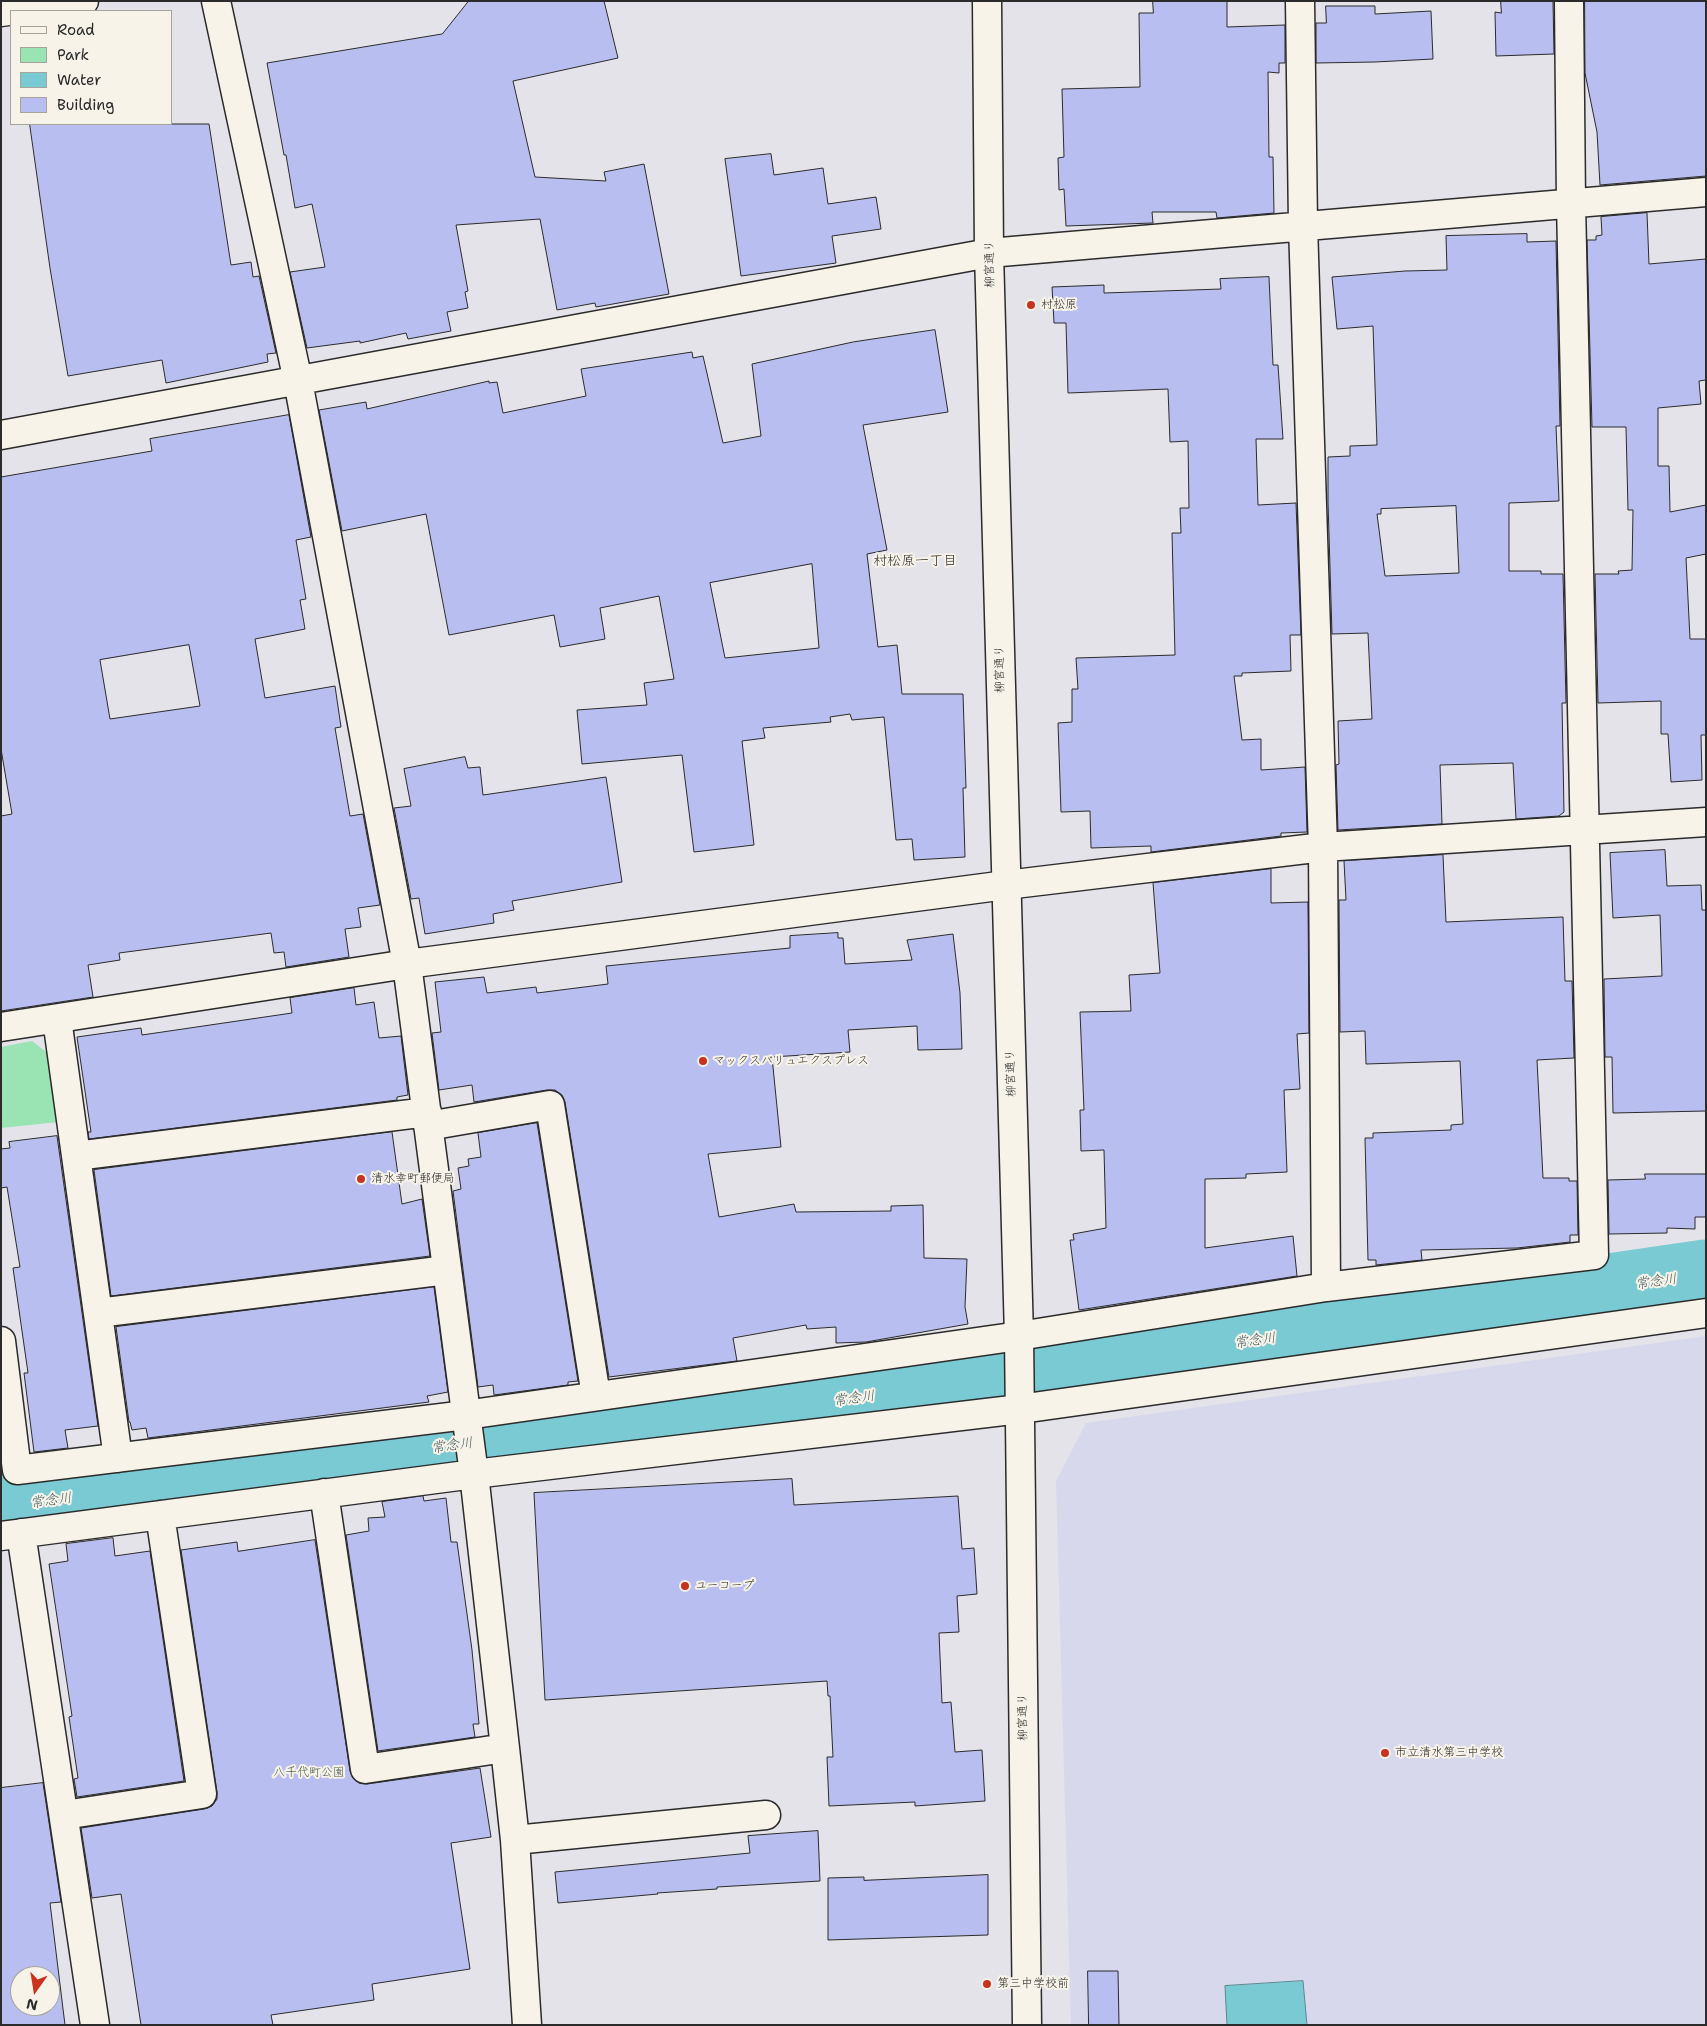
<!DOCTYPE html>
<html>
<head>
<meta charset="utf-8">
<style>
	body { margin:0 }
	#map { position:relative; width:1707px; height:2026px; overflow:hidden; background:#e4e3ea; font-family:"Shantell Sans",sans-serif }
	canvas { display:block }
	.frame { position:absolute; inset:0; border:2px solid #2b2b2b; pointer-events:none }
	.legend { position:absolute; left:10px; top:10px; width:162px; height:115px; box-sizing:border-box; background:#f7f3e8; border:1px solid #a5a39c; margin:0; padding:6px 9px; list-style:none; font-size:15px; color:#2b2b2b }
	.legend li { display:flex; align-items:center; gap:10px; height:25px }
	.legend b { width:25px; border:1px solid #a5a39c }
	.north { position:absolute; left:10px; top:1966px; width:50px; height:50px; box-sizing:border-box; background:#f7f3e8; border:1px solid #a5a39c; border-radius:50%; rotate:193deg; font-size:14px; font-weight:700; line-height:20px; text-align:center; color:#2b2b2b }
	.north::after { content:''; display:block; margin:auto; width:18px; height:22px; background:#c8321e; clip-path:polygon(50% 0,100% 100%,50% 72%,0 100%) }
</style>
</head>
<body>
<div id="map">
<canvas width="1707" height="2026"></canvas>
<div class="frame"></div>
<ul class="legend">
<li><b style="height:6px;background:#f7f3e8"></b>Road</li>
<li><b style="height:14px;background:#9ae3b3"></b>Park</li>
<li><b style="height:14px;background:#7acad3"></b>Water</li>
<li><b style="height:14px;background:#b8beef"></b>Building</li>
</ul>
<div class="north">N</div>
</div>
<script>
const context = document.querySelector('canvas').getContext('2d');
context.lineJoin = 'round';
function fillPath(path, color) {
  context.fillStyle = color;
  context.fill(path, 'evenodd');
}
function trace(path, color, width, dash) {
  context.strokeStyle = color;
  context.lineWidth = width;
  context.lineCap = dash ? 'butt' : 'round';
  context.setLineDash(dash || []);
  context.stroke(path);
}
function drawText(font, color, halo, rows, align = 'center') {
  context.font = font + ' "Shantell Sans","Klee One",sans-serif';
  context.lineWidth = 4;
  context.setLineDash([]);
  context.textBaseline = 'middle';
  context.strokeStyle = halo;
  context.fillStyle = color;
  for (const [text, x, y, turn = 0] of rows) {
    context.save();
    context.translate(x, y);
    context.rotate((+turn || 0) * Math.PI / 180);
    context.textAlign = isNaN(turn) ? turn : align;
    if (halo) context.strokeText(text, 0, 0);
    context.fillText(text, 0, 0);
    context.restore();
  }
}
fillPath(new Path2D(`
	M1706,1336V2025H1071L1056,1481L1086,1423Z`), '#d7d8ec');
fillPath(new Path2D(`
	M32,1041L49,1054L59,1122L1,1128V1047Z`), '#9ae3b3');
const water = new Path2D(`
	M1303,1981L1307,2025H1227L1225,1986Z`);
fillPath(water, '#7acad3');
trace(water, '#5a8a90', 1);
trace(new Path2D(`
	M1,1508L172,1482L707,1411L827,1403L1706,1275`), '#7acad3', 71);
const building = new Path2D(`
	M469,1H604L618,58L513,81L535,177L606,181L604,172L644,164L669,294L596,307L595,303L557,310L540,219L456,225L468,291L465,292L468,308L447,312L451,331L408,339L406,333L360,343V341L307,348L290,272L325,267L312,204L295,208L286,155H284L267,63L442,34Z
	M1153,1H1227V27L1285,25V63H1279V73L1268,72L1269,157H1273L1274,213L1217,218L1216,212H1152L1153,223L1066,226L1064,189L1059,190L1058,158L1064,157L1062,89L1140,87L1139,13H1153Z
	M1501,1H1553L1554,54L1496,56L1495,12L1501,13Z
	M1585,1H1706V176L1600,185L1597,132L1585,73Z
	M1326,6H1375V14L1431,11L1433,59L1375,62L1316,63V23H1326Z
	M30,124H209L231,265L251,262L253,277L259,276L276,353L267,354L268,362L166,383L162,360L68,376L50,268Z
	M771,154L774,175L823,168L828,204L876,197L881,229L832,236L836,263L741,276L725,159Z
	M1647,213L1649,264L1706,259V380L1699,381L1701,404L1658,408V466H1669L1670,512L1706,505V554L1686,558L1690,639H1706V735H1701L1702,780L1671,782L1668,734H1661V701L1598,703L1595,574H1619L1618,571L1632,570L1633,510H1628L1626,427H1592L1587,240H1596V236L1602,235L1601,217Z
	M1527,234V242L1556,241L1560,426H1556L1559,501L1509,503V571H1541V574H1563L1566,703H1562L1564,812L1559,816L1516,819L1513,763L1440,765L1442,824L1338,830L1336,765L1339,764L1338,721L1372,719L1368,633L1332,634L1328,502V457L1350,456V446L1377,445L1373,326L1337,329L1332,277L1405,271L1447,270L1446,236ZM1456,506L1459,573L1385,576L1377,514H1381V509Z
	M1269,277L1273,365H1278L1283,439H1256L1258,505L1296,503L1301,635H1290L1291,671L1242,673V676H1234L1242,740L1261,739V770L1305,767L1307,832L1281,833V836L1151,852V846L1091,848L1090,811L1061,812L1058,723L1072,722V689H1078L1076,658L1175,655L1172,533H1181L1180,508H1189L1188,441L1170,442L1168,389L1068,393L1066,323H1054L1052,287L1104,285V293L1221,289L1220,279Z
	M935,330L948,412L863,425L887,550L867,554L878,647L897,645L902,694H963L966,788H963L965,857L914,860L912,839L896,840L884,717L852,720L850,714L830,717L831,722L763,728L765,738L742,741L754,845L694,852L682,755L582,764L577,710L647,705L644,683L674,679L659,596L600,608L605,639L560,647L554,615L449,635L426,514L342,531L319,410L366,402L367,409L489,381V383L497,382L503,413L586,396L581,369L692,352L693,358L703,356L723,443L761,436L752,364L853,342ZM812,564L819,648L725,658L710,583Z
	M289,415L311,537L296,540L306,599L300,600L305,629L255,639L265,698L335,686L341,727L335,728L350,816L363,814L380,905L358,908L361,927L345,929L349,957L286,967L284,952L274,953L271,933L119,953L120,960L88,965L93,997L1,1011V816L12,814L1,749V477L152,451L150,439ZM189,645L200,706L110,719L100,660Z
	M465,757L468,768L480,767L483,795L606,777L622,882L512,901L514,910L493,914L494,923L425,934L419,898L411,899L394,808L411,806L404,769Z
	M1665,850L1667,886L1701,885L1702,910H1706V1111L1613,1113L1612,1057H1605L1604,979L1662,976L1660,915L1613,918L1610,853Z
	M1443,855L1446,922L1563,917L1565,981H1572L1574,1058L1537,1060L1543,1178H1569V1181H1577L1578,1235H1570V1242L1517,1248L1421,1250L1422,1260L1376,1265V1260H1368L1365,1138H1373V1133L1451,1130V1125L1463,1124L1460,1061L1366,1064L1365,1031L1340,1032L1339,900H1346L1344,861Z
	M1271,869V903L1308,902L1309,1033L1297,1034L1300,1089L1284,1090L1287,1172L1246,1174V1178L1205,1179V1248L1293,1236L1297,1276L1079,1310L1070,1240H1074L1073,1234L1106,1228L1104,1150L1081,1151L1080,1110H1084L1080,1012L1131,1011L1129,975L1160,973L1153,883Z
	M838,933V938H843L845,964L912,960L907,940L953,934L960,993L962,1049L918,1050L917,1026L848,1030L850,1052L772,1057L781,1147L708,1154L719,1217L794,1204L796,1212L891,1211V1206L923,1205L924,1258L967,1259L965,1307L968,1324L866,1342L836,1343V1327L807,1329L806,1325L733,1338L737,1361L609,1377L565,1102L562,1095L555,1090H547L474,1102L472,1085L439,1090L432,1033L441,1032L435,982L484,977L487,993L536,987L537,993L608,984L606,966L790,948V936Z
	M354,988L356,1005L374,1002L379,1038L401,1036L408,1095L397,1097V1100L89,1139L88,1132H91L77,1037L141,1028L142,1035L292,1013L290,998Z
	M537,1123L578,1381L568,1382V1385L494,1395L493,1385L478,1387L453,1191L461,1189L458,1168L469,1166L468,1159L481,1157L478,1133Z
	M392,1132L402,1204L422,1199L430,1256L111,1296L94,1170Z
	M57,1136L98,1426L65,1430L68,1448L34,1452L24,1373H28L13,1268L20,1267L7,1187L1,1188V1149L10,1148L9,1142Z
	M1645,1174H1706V1217H1695V1229L1667,1228V1233L1609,1234L1608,1180L1645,1179Z
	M434,1287L448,1392L427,1396L429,1402L148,1438L146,1428L132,1430L130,1422H129L116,1327Z
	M792,1479L794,1505L958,1496L962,1549L974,1548L977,1594L957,1596L959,1632L939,1633L942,1703L951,1702L955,1752L982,1750L985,1801L915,1806V1802L829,1806L827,1757H833L830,1696H828L827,1681L545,1700L534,1493Z
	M423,1496L424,1501L446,1498L451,1542H457L472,1650L479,1724H473L475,1737L378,1751L346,1535L369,1531L368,1518L385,1517L382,1502Z
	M113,1538L115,1556L150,1551L184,1781L77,1797L74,1779L78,1778L69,1717L72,1716L49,1564L68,1561L66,1544Z
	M315,1540L350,1771L353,1778L359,1783L367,1784L480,1768L491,1837L451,1843L470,1969L372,1984L374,2000L271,2015L273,2025H141L121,1894L92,1898L81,1828L204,1809L212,1806L217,1799V1792L181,1550L237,1542L238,1551Z
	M43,1783L61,1902L50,1903L65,2025H1V1788ZM20,1976H50V2006H20Z
	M818,1831L820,1881L717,1887V1889L657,1893L658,1894L558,1903L555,1872L750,1853L748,1836Z
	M988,1875V1935L828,1940V1878L864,1877V1880Z
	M1088,1971H1118L1119,2025H1089Z`);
fillPath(building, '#b8beef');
trace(building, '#2b2b2b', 1);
const street = new Path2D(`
	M216,1L298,381L407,964L474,1474L505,1748L515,1840L527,2025
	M1300,1L1303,225L1323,847L1326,1287
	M1,435L989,253L1706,192
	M57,1019L118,1458
	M1,1027L407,964L1006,885L1323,847L1706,822
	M428,1126L550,1105L596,1396
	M76,1156L427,1112
	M98,1313L447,1270
	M1,1341L17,1470L466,1415L1019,1336L1326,1287L1594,1255L1571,203L1569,1
	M324,1493L365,1769L505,1748
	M21,1533L95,2025
	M1,1536L474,1474L1020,1409L1706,1313
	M64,1815L202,1794L160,1515
	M515,1840L766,1815`);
const secondary = new Path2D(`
	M987,1L989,253L1019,1336L1027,2025
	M1,12L84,1`);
trace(street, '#2b2b2b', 31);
trace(secondary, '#2b2b2b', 31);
trace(street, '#f7f3e8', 28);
trace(secondary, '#f7f3e8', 28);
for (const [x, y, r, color] of [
	[1031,305,5,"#c8321e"],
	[703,1061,5,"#c8321e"],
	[361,1179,5,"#c8321e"],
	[685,1586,5,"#c8321e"],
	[1385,1753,5,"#c8321e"],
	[987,1984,5,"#c8321e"]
]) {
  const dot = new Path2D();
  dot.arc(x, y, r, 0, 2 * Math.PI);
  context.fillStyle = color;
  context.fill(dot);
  trace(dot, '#f7f3e8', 2);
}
drawText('12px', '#2b2b2b', '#f7f3e8', [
	["柳宮通り",990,264,-91],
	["柳宮通り",1000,669,-91],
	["柳宮通り",1011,1073,-92],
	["柳宮通り",1023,1717,-91]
]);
drawText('12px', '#2b2b2b', '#f7f3e8', [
	["村松原",1041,305],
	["マックスバリュエクスプレス",713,1061],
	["清水幸町郵便局",371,1179],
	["ユーコープ",695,1586],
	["市立清水第三中学校",1395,1753],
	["第三中学校前",997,1984]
], 'left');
drawText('12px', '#47594d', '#f7f3e8', [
	["八千代町公園",309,1773]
]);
drawText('14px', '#2b2b2b', '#f7f3e8', [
	["村松原一丁目",915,561]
]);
drawText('italic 14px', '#435b5d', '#f7f3e8', [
	["常念川",1656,1282,-8],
	["常念川",1255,1341,-8],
	["常念川",854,1399,-8],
	["常念川",452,1446,-8],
	["常念川",51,1501,-8]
]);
</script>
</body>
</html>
